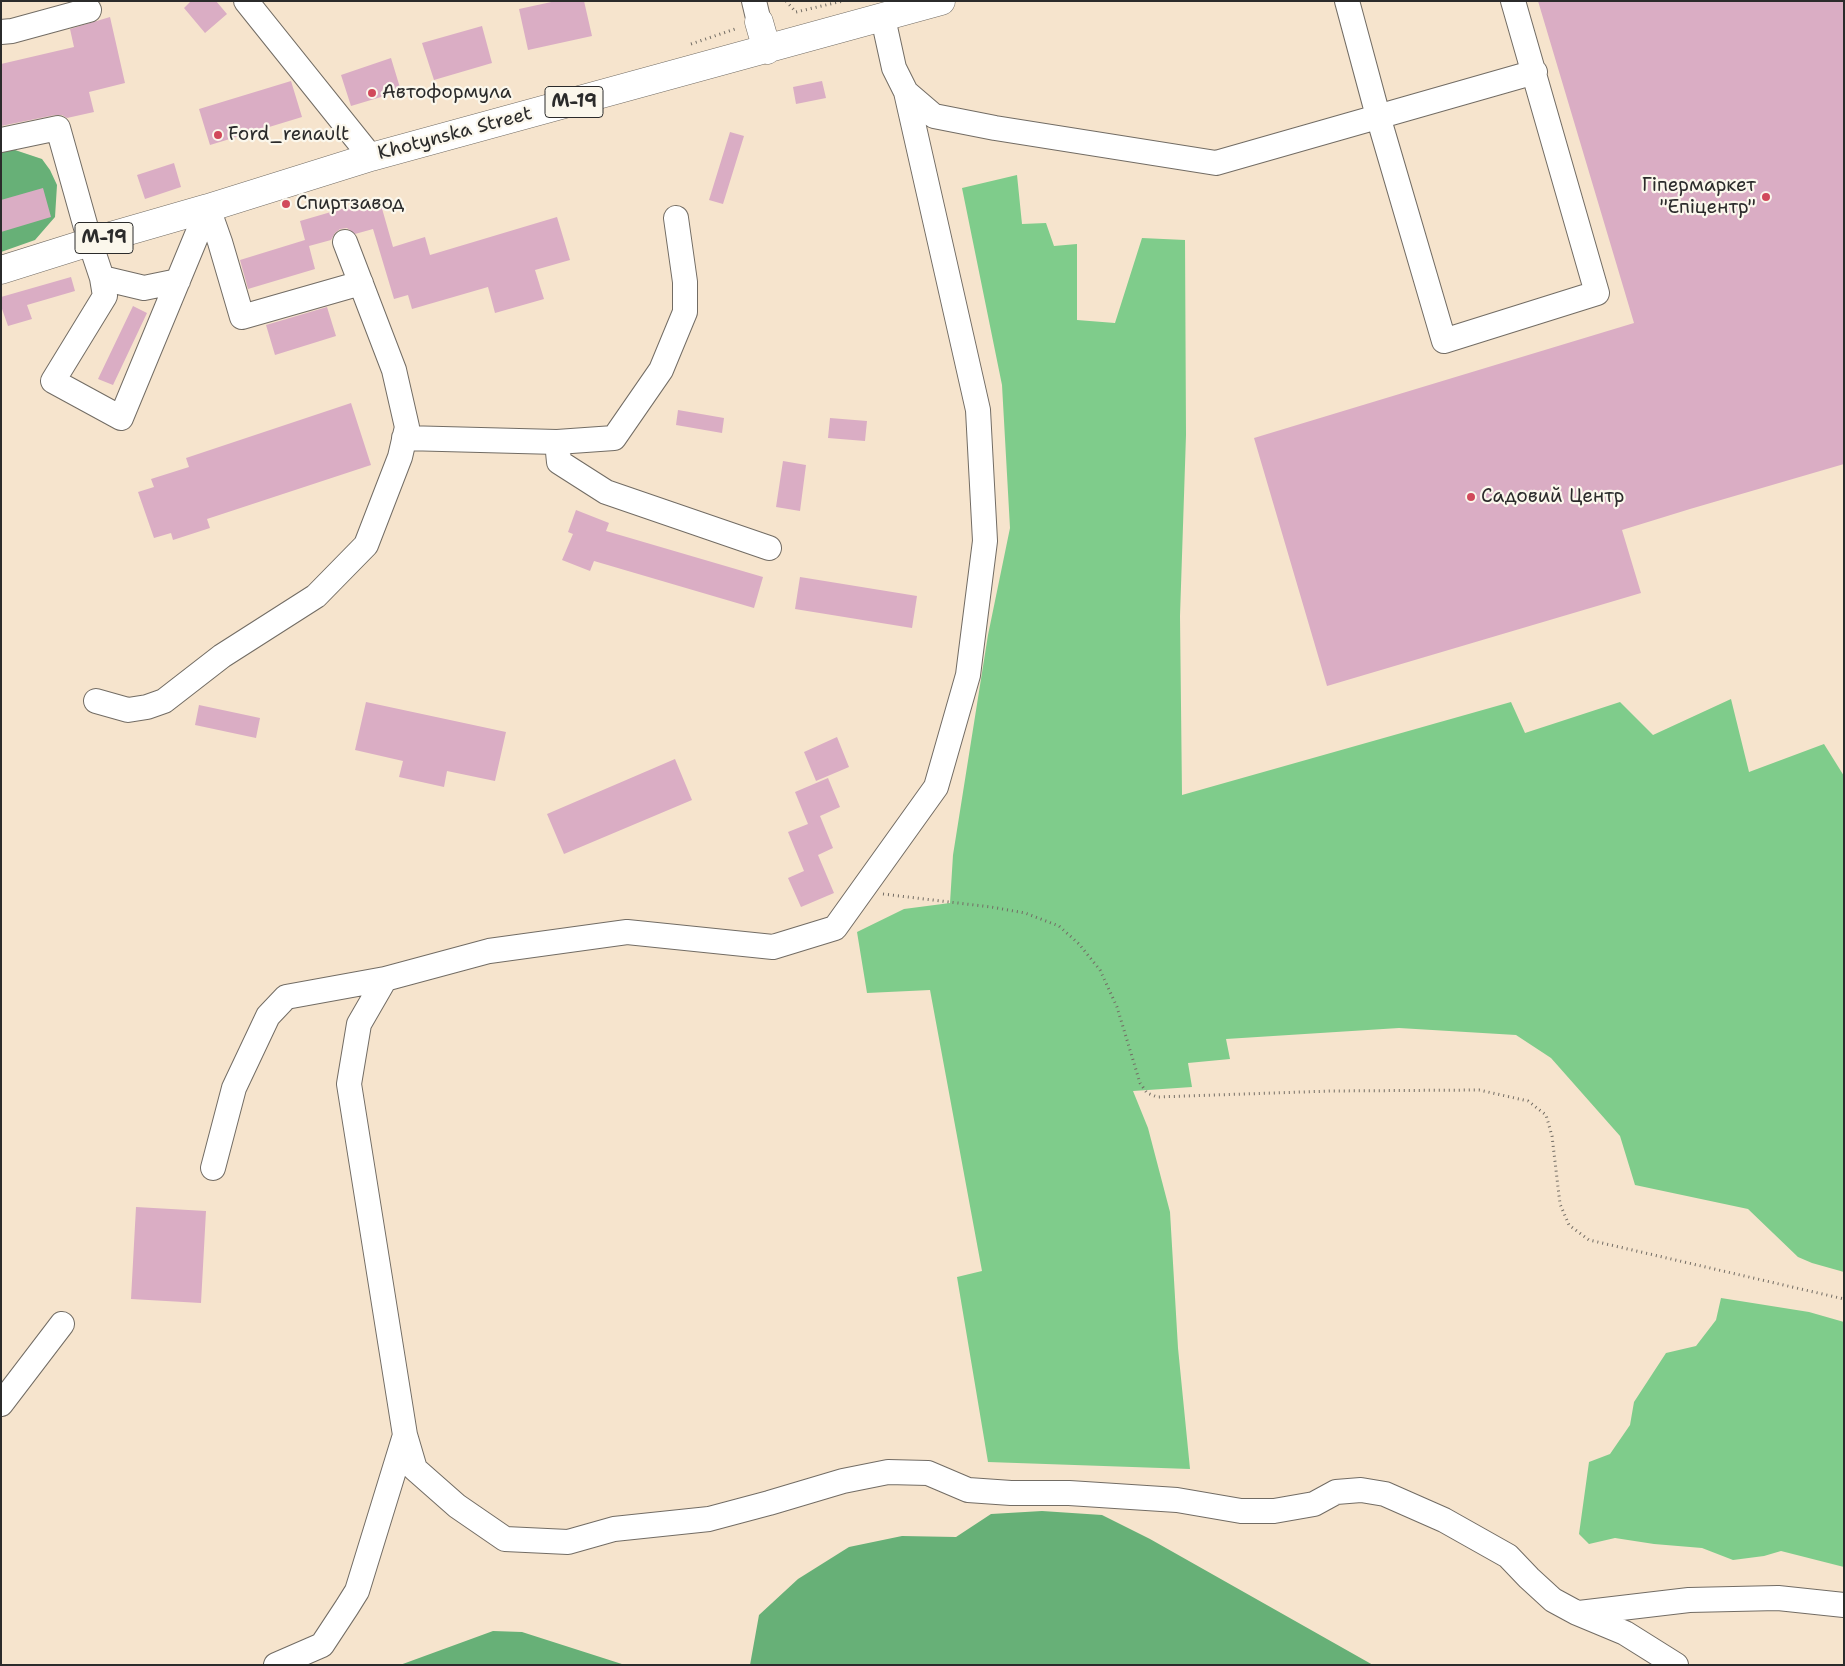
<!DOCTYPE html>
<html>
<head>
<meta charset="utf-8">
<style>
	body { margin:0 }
	#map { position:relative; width:1845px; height:1666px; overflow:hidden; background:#f6e4cd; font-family:"Shantell Sans",sans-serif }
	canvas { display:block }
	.frame { position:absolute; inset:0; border:2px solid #2b2b2b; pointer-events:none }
</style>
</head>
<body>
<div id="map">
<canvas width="1845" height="1666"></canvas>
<div class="frame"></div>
</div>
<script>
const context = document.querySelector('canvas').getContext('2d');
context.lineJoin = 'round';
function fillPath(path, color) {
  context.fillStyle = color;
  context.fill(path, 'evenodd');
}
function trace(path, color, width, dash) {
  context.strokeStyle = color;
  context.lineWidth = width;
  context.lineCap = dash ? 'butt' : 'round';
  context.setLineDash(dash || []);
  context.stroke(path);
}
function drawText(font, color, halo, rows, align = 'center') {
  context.font = font + ' "Shantell Sans",sans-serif';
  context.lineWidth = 4.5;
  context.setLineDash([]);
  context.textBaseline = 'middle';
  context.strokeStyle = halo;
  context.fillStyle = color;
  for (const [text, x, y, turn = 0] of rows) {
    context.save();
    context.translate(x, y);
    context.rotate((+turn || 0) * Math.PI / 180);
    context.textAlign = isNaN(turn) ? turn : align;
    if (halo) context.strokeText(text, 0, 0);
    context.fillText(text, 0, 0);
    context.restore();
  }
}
fillPath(new Path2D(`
	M1017,175L1022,224L1046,223L1054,246L1077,244V320L1115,323L1142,238L1185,240L1186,435L1180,616L1182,795L1511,702L1525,733L1620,702L1653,735L1731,699L1749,772L1824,744L1844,776V1272L1812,1263L1798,1257L1748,1209L1635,1185L1620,1136L1551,1058L1516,1035L1399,1028L1226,1039L1230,1059L1188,1063L1192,1087L1133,1091L1148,1128L1170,1212L1178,1348L1190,1469L988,1462L957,1277L982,1271L930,990L867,993L857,932L904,909L950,903L953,855L988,635L1010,528L1002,385L962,188Z
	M1721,1298L1809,1312L1844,1322V1567L1781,1551L1764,1556L1733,1560L1702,1548L1654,1544L1615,1538L1589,1544L1579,1534L1589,1462L1610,1454L1630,1425L1634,1402L1666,1353L1696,1346L1716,1320Z`), '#7fcc8b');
fillPath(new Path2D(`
	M12,149L42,159L50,170L57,185L55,217L35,240L1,252V153Z
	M1042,1511L1102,1515L1150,1539L1373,1665H750L759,1615L798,1579L849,1547L902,1536L956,1537L991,1514Z
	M493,1631L522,1632L625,1665H400Z`), '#67b077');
fillPath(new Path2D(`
	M191,1H216L227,14L205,33L184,8Z
	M556,1H584L592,36L528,50L519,9Z
	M1538,1H1844V464L1690,509L1622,530L1641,593L1327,686L1254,438L1634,323Z
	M110,17L125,83L89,92L94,112L67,118L62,115H55L1,126V64L74,47L70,29Z
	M482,26L492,63L434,80L422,43Z
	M391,58L401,91L351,106L341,75Z
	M291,81L302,117L210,145L199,109Z
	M822,81L826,98L796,104L793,87Z
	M730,132L744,136L723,204L709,200Z
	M174,163L181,187L145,199L137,175Z
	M43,188L51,217L1,232V200Z
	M379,198L393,247L425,237L430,255L557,217L570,260L535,270L544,299L495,313L488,287L412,309L408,295L394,299L373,229L355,234L347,228L340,229L335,233L331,240L309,246L315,269L248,289L240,260L305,240L300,221Z
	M71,277L75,291L27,305L32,319L8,326L1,306V297Z
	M133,306L147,313L113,385L98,379Z
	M327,307L336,336L275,355L266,325Z
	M351,403L371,465L207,519L210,528L173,540L171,533L154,538L138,492L154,487L151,479L189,467L186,458Z
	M678,410L724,418L722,433L676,425Z
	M830,418L867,421L865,441L828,438Z
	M783,461L806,465L800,511L776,507Z
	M576,510L609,523L606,531L763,577L754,608L594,561L590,571L562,560L573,534L568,532Z
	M800,577L917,596L912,628L795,609Z
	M366,702L506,732L495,781L447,771L444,787L399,777L403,761L355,750Z
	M199,705L260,718L256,738L195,725Z
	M837,737L849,767L816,781L804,752Z
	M675,759L692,800L564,854L547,814Z
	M828,778L840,807L820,816L833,848L818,855L834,893L801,907L788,878L804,871L788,832L808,824L795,792Z
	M136,1207L206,1211L201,1303L131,1299Z`), '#daadc4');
const minor = new Path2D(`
	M246,1L371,157
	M754,1L759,22
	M1347,1L1378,116L1444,341L1597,293L1513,1
	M1,32L12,31L89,10
	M906,92L934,116L995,128L1216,163L1535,72
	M1,140L58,128L90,242L102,278L105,296L53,381L121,418L208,208
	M208,208L220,242L242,317L361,283
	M102,278L144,288L178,281
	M404,438L557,442L559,462L606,492L769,548
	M557,442L614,438L661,370L685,312V282L676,218
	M96,701L128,710L147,707L164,701L222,656L316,596L366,545L400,457L407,427L394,370L345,242
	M213,1168L234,1088L268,1016L286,997L385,979
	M1,1404L62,1324
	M405,1435L415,1469L457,1506L505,1539L568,1542L614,1529L709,1519L769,1503L843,1481L888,1472L928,1473L968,1490L1011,1493H1069L1177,1500L1241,1511H1274L1314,1504L1336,1492L1361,1490L1385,1494L1444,1520L1508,1556L1529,1578L1553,1600L1577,1613L1625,1633L1676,1665
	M1579,1613L1689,1600L1778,1598L1844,1605
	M276,1665L322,1645L347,1607L357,1591L405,1435L349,1084L359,1024L385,979L489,951L627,932L773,947L835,928L936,787L968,675L985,541L978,410L906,92L894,68L883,18`);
const highway = new Path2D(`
	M759,22L767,50
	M1,270L90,242L208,208L371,157L941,1`);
trace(minor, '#726c64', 26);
trace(highway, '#726c64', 29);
trace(new Path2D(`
	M786,1L796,12L843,1
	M691,44L738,28
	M883,894L991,907L1025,913L1059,926L1079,944L1100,970L1117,1007L1140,1083L1147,1093L1157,1097L1331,1091L1479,1090L1528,1101L1546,1115L1552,1136L1560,1204L1569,1225L1589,1240L1844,1299`), '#726c64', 3, [1, 4]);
trace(minor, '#fff', 24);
trace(highway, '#fff', 28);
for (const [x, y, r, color] of [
	[372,93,5,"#d1495b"],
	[218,135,5,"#d1495b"],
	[1766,197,5,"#d1495b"],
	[286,204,5,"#d1495b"],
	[1471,497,5,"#d1495b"]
]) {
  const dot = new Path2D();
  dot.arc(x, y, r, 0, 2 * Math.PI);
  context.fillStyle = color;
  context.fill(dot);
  trace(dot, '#fbf7ec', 2);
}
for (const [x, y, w] of [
	[574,102,58],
	[104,238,58]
]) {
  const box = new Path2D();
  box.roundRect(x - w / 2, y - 15.5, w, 31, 4);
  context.fillStyle = '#fbf7ec';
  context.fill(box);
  trace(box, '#2b2b2b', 1);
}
drawText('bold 18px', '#2b2b2b', null, [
	["М-19",574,102],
	["М-19",104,238]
]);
drawText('19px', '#2b2b2b', '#fbf7ec', [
	["Автоформула",382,93],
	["Ford_renault",228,135],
	["Гіпермаркет",1756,186,"right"],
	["\"Епіцентр\"",1756,208,"right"],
	["Спиртзавод",296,204],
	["Садовий Центр",1481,497]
], 'left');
drawText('19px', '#2b2b2b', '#fbf7ec', [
	["Khotynska Street",455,134,-15]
]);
</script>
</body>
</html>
